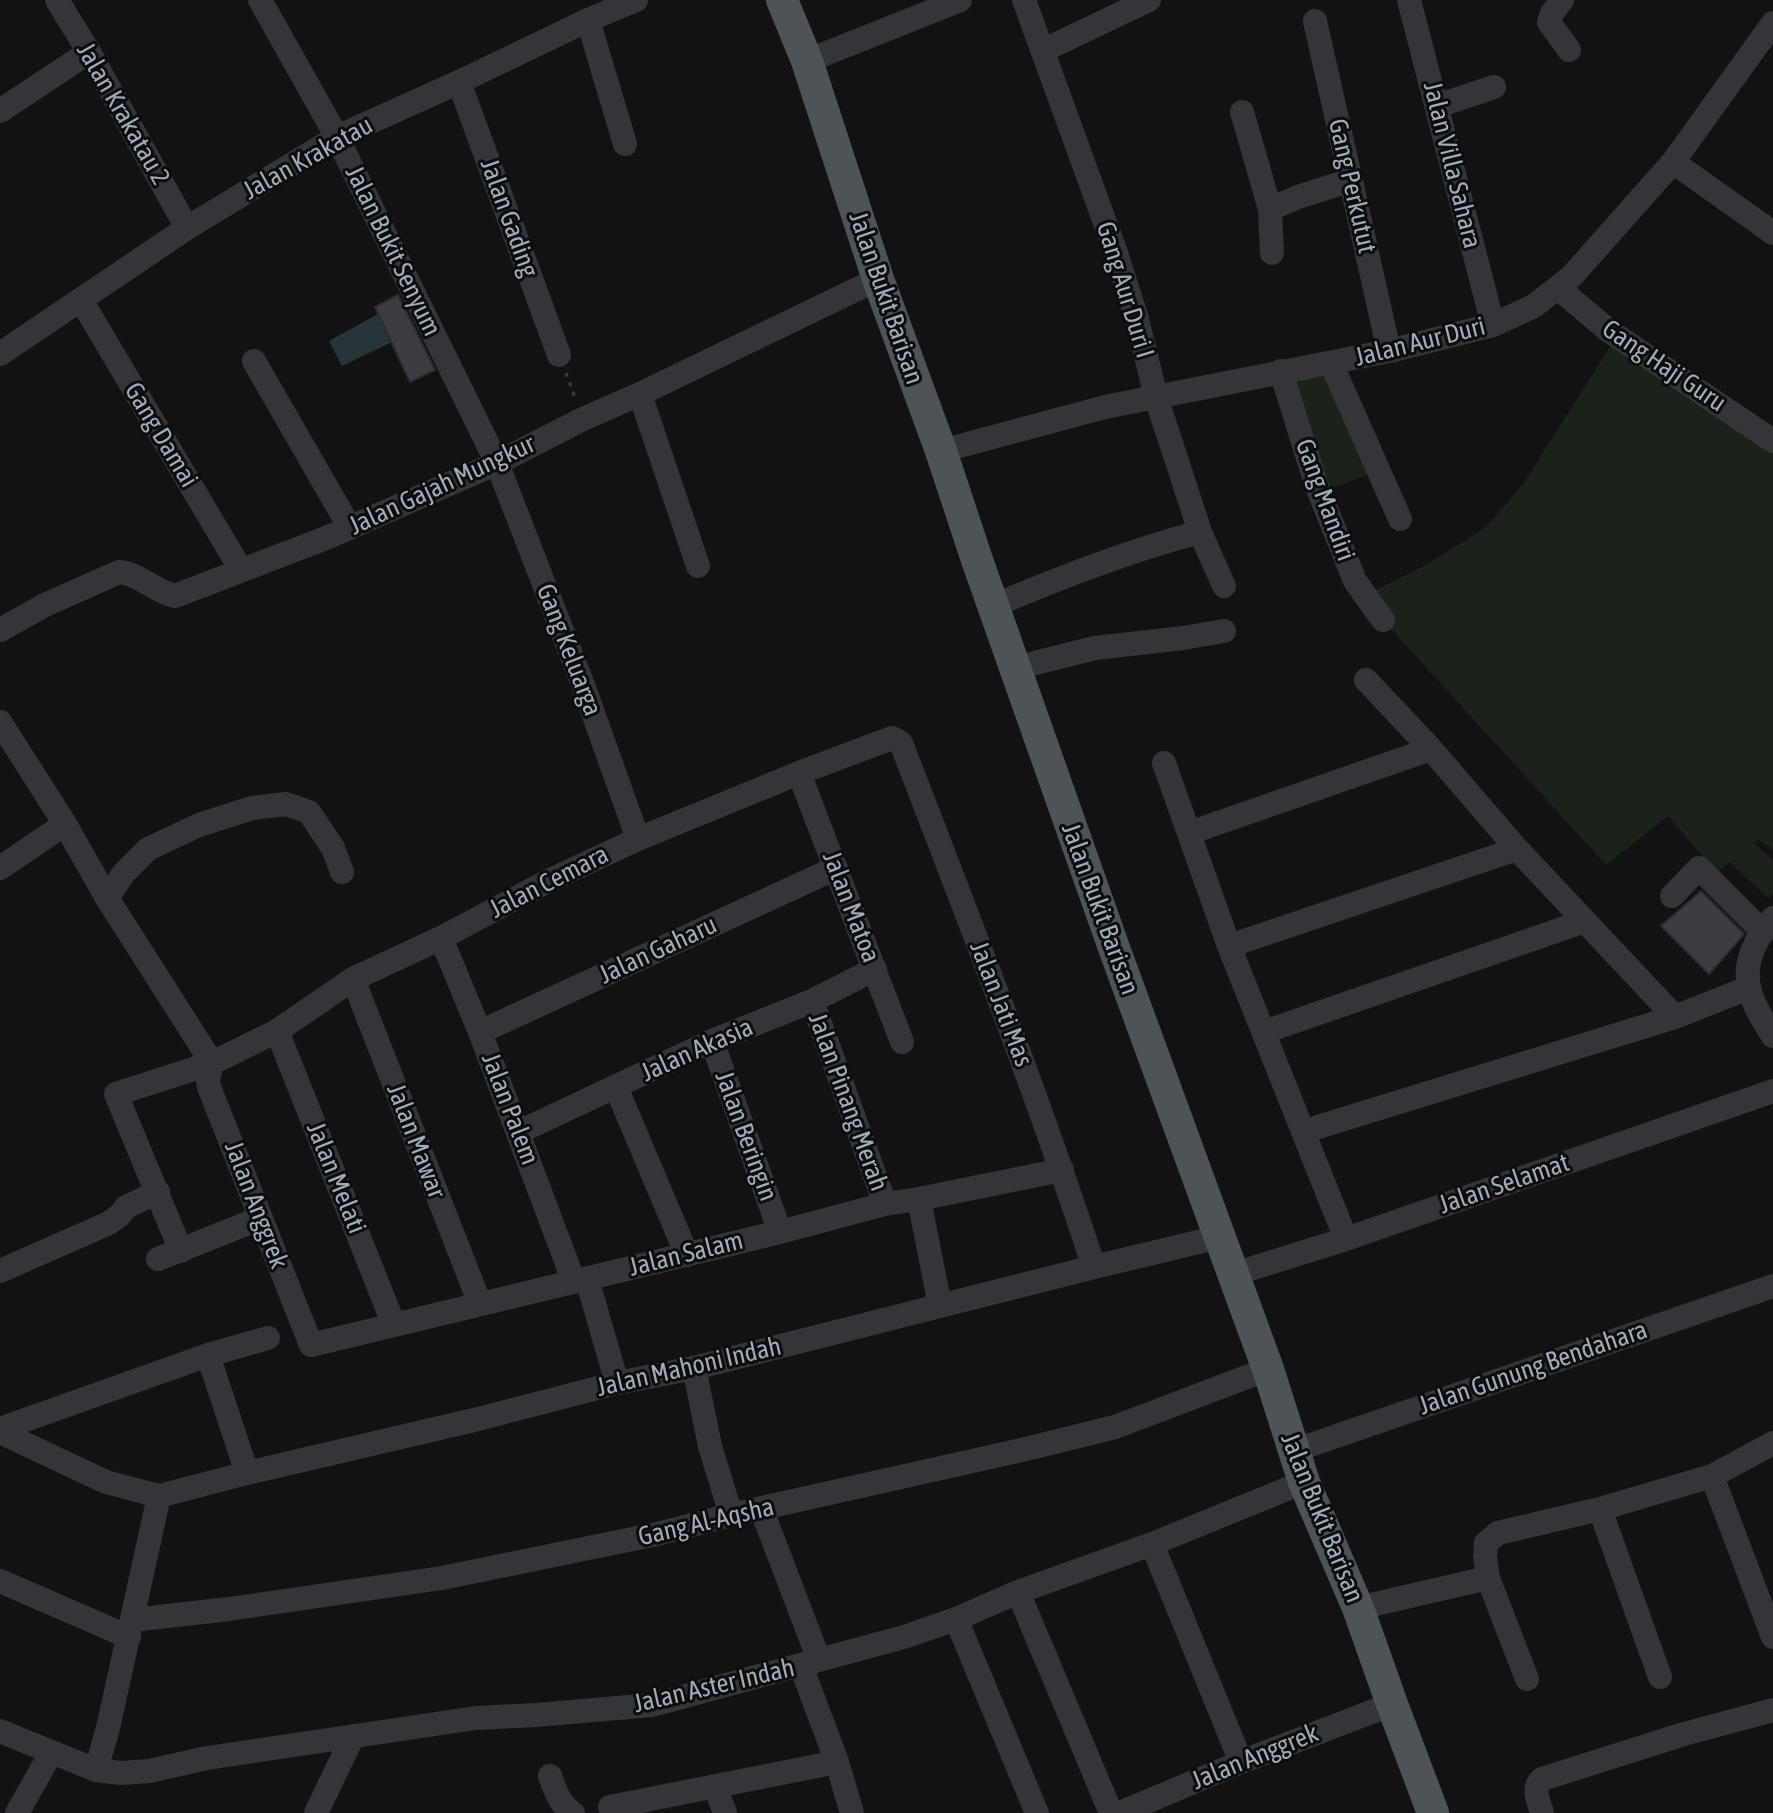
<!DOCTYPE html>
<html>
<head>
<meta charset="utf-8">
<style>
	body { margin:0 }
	canvas { display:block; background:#121214 }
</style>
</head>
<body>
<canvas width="1773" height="1813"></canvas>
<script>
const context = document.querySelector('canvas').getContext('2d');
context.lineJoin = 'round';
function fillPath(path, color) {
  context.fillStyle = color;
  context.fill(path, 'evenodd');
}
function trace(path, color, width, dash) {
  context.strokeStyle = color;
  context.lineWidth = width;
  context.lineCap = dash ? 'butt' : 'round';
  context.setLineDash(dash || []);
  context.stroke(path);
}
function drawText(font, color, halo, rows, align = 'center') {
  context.font = font + ' "Asap Condensed",sans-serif';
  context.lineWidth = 6;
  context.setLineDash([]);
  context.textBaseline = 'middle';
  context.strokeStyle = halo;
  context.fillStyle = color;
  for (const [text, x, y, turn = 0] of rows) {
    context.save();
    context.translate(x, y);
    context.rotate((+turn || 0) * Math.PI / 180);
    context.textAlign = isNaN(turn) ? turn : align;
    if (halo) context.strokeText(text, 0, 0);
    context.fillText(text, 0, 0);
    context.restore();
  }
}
fillPath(new Path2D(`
	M1612,344L1773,452V850L1758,839L1754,843L1773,860V894L1768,898L1730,862L1716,872L1668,816L1606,865L1383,620L1364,596L1426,565L1486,527L1523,484Z
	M1332,366L1376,471L1323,492L1287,380Z`), '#1a221a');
fillPath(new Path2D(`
	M378,314L392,342L342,366L329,341Z`), '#273438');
const building = new Path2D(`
	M398,295L435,370L410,382L375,307Z
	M1701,891L1744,934L1709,974L1661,926Z`);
fillPath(building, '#3c3d42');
trace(building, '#2c2d30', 2);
trace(new Path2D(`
	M566,373L576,400`), '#393c40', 3, [4, 6]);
trace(new Path2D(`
	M57,0L89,52L187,228
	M260,0L337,137L497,463L583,685L638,839
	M1024,0L1115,250L1137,319L1156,397L1200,532L1224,586
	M1409,0L1493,325
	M1562,0L1552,13L1549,22L1569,50
	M588,20L625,144
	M1315,21L1389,351
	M1044,50L1149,0
	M807,61L960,0
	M459,82L559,355
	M1437,106L1494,87
	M0,111L89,52
	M1242,112L1270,209
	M1673,162L1773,233
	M1272,253L1270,209L1298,197L1351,180
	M1558,288L1608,330L1773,441
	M81,300L241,570
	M0,354L187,228L337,137L459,82L588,20L636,0
	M254,361L350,528
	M1331,363L1400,519
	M1281,371L1316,484L1355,581L1383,620
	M640,394L698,566
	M941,451L1105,407L1389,351L1493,325L1534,306L1571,277L1673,162L1773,23
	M993,606C1061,577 1128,551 1200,532
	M0,630L45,605L119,572C139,573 155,592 175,596L326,538L497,463L583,419L640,394L878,279
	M1015,668L1095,648L1183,638L1224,631
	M1366,680L1431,749L1517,849L1675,1017
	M0,722L65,824L107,898L212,1063
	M1164,763L1229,946L1346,1239
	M799,773L902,1042
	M1189,833L1431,749
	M0,868L65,824
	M1672,896L1699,868L1763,932
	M107,898L124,873L148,849L199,825L252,808L286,804L309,812L333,848L342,872
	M1773,918C1767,926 1759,935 1755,945C1737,980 1755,1008 1773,1036
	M441,938L480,1032L574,1282
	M1229,946L1517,849
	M353,979L480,1304
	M812,1001L885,1204
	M277,1031L394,1325
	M480,1032L836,868
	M1264,1032L1585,921
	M712,1041L780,1232
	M212,1063L208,1080L209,1087L311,1345L780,1232L885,1204L919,1199L1062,1170
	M616,1087L687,1255
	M1305,1131L1675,1017L1748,988
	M519,1132L712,1041L812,1001L875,969
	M919,1199L940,1306
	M181,1251L116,1094L212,1063L277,1031L353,979L441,938L548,881L638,839L799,773L892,738L901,743C968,917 1036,1090 1094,1267
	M158,1259L261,1218
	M0,1271L109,1223L120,1215L126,1207L158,1192
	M1234,1274L1346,1239L1773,1091
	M587,1279L617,1383
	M208,1355L247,1473
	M694,1368L710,1446L731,1515
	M0,1429L208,1355L268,1338
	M0,1432L106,1482L159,1496
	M1293,1451L1773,1286
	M1712,1476L1773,1637
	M159,1496L247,1473L474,1420L617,1383L694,1368L1094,1267L1219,1237
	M761,1508L819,1660
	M1600,1509L1660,1677
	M1152,1544L1241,1762
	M1488,1578L1527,1679
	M0,1581L129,1637
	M1018,1592L1111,1813
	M1358,1608L1488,1578L1485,1556L1486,1543L1498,1533L1600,1509L1712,1476L1773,1443
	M956,1619L1037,1813
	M132,1620L229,1609L442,1578L657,1534L731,1515L1026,1449L1115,1427L1268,1369
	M801,1666L837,1762L852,1813
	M0,1731L96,1770L121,1773L149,1771L207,1758L476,1718L536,1715L652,1705L904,1637L956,1619L1018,1592L1152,1544L1304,1482
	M96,1770L108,1728L159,1496
	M550,1776C556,1791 559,1804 573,1813
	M715,1786L725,1813
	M17,1813L51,1753
	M316,1813L353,1736
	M612,1813L610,1807L837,1762
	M1120,1813L1241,1762L1392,1704
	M1542,1813C1539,1801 1531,1789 1542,1779L1684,1734L1773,1710`), '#333539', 24);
trace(new Path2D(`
	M782,0L807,61L878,279L941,451L977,560L1114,948L1268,1369L1304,1482L1358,1608L1392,1704L1433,1813`), '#4e5358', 32);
drawText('26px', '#a2acb6', '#0d0d0f', [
	["Jalan Krakatau 2",123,114,60],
	["Jalan Krakatau",308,158,-29],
	["Jalan Villa Sahara",1452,165,76],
	["Gang Perkutut",1352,186,77],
	["Jalan Gading",509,218,70],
	["Jalan Bukit Senyum",393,251,64],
	["Gang Aur Duri I",1125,290,73],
	["Jalan Bukit Barisan",886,298,71],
	["Jalan Aur Duri",1420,342,-14],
	["Gang Haji Guru",1664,366,34],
	["Gang Damai",161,435,59],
	["Jalan Gajah Mungkur",442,485,-25],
	["Gang Mandiri",1325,500,70],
	["Gang Keluarga",569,650,69],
	["Jalan Cemara",549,882,-27],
	["Jalan Matoa",851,907,69],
	["Jalan Bukit Barisan",1100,909,70],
	["Jalan Gaharu",658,950,-25],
	["Jalan Jati Mas",1001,1004,69],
	["Jalan Akasia",697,1050,-24],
	["Jalan Pinang Merah",848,1102,70],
	["Jalan Palem",510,1109,69],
	["Jalan Beringin",746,1136,70],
	["Jalan Mawar",416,1141,69],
	["Jalan Melati",336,1178,68],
	["Jalan Selamat",1504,1184,-19],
	["Jalan Anggrek",256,1205,69],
	["Jalan Salam",686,1254,-14],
	["Jalan Mahoni Indah",689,1367,-13],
	["Jalan Gunung Bendahara",1533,1368,-19],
	["Jalan Bukit Barisan",1322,1518,68],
	["Gang Al-Aqsha",706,1522,-13],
	["Jalan Aster Indah",714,1686,-13],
	["Jalan Anggrek",1255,1757,-22]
]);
</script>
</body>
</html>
